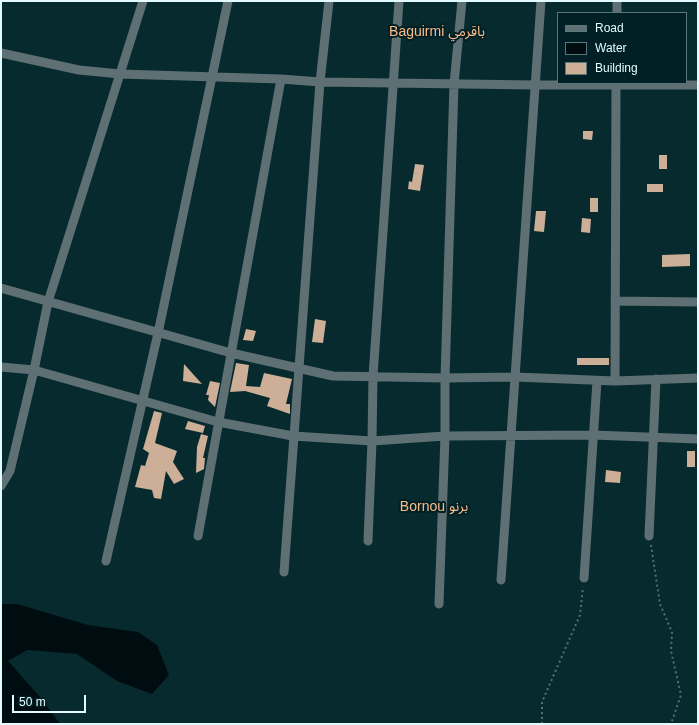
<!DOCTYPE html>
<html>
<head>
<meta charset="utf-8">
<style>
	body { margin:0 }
	#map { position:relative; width:699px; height:725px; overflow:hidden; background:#072a2f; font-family:Helvetica,sans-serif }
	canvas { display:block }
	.frame { position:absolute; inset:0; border:2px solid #e3fafe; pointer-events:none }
	.legend { position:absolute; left:557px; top:12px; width:130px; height:72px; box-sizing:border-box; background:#002025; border:1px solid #5b777c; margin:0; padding:5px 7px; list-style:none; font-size:12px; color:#e3fafe }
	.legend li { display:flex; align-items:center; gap:8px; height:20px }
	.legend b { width:20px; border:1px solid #5b777c }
	.scale { position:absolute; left:12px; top:695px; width:74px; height:18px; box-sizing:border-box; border:2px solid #e3fafe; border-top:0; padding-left:5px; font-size:12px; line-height:14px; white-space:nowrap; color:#e3fafe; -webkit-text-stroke:3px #002025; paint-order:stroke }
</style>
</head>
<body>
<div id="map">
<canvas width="699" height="725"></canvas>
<div class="frame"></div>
<ul class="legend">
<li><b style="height:5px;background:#5e7073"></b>Road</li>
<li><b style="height:11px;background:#000d10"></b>Water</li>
<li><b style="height:11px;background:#cdae96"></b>Building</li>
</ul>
<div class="scale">50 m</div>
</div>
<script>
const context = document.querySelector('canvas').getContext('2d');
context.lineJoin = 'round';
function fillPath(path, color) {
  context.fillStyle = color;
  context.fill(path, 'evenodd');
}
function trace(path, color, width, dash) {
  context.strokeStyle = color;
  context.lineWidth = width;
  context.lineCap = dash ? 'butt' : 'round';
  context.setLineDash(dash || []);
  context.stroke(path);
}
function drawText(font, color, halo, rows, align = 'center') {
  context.font = font + ' Helvetica,"Noto Sans Arabic",sans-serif';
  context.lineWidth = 4;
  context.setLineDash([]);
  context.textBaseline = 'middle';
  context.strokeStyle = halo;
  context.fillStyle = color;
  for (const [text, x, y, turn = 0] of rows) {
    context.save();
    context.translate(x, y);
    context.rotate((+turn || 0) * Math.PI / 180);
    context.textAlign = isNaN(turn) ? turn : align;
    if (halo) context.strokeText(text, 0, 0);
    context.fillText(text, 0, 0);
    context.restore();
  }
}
fillPath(new Path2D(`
	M1,604H17L88,625L138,632L157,645L169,675L152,694L117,681L77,654L27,650L8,661L41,698L60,724H1Z`), '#000d10');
fillPath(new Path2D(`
	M583,131H593L592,140L583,139Z
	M659,155H667V169H659Z
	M415,164L424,165L420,191L408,189L409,181L412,182Z
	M647,184H663V192H647Z
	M590,198H598V212H590Z
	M536,211H546L544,232L534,231Z
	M582,218L591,219L590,233L581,232Z
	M690,254V266L662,267V255Z
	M315,319L326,321L323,343L312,342Z
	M246,329L256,331L253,341L243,340Z
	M577,358H609V365H577Z
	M236,363L249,365L246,386L260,387L264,373L292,379L286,404H290V414L267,406L270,398L245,391L230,392Z
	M184,364L202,384L183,381Z
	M210,381L220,383L215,407L208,400L209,395H206Z
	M154,411L162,413L155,443L177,451L173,462L184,479L174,484L166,471L161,499L154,498L152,490L135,487L141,465L145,466L149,453L143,449Z
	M188,421L205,426L203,433L185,429Z
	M201,434L208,436L203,458H205L204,469L196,473L197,447Z
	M687,451H695V467H687Z
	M606,470L621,472L620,483L605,482Z`), '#cdae96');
trace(new Path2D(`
	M651,545L660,604L672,632L671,651L681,695L671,724
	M542,724V702L580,615L583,587`), '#527175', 2, [2, 3]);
trace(new Path2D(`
	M617,13V1
	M1,53L79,70L120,74L281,79L320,82L535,85H698
	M1,288L231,353L333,376L445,378L515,377L615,381L698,378
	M615,301L698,302
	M1,367L34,370L218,422L293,436L372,441L445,436L593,435L698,439
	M615,381L616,83
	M1,486L10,471L34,370L48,302L143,1
	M198,536L281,79
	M649,536L656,379
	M368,541L372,441L373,376L399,1
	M106,561L158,333L228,1
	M284,572L320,82L329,1
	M584,578L597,381
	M501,580L541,1
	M439,604L445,436V378L454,84L462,1`), '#5e7073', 9);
drawText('14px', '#fbba87', '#002025', [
	["Baguirmi باقرمي",437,32],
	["Bornou برنو",434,507]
]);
</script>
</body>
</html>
